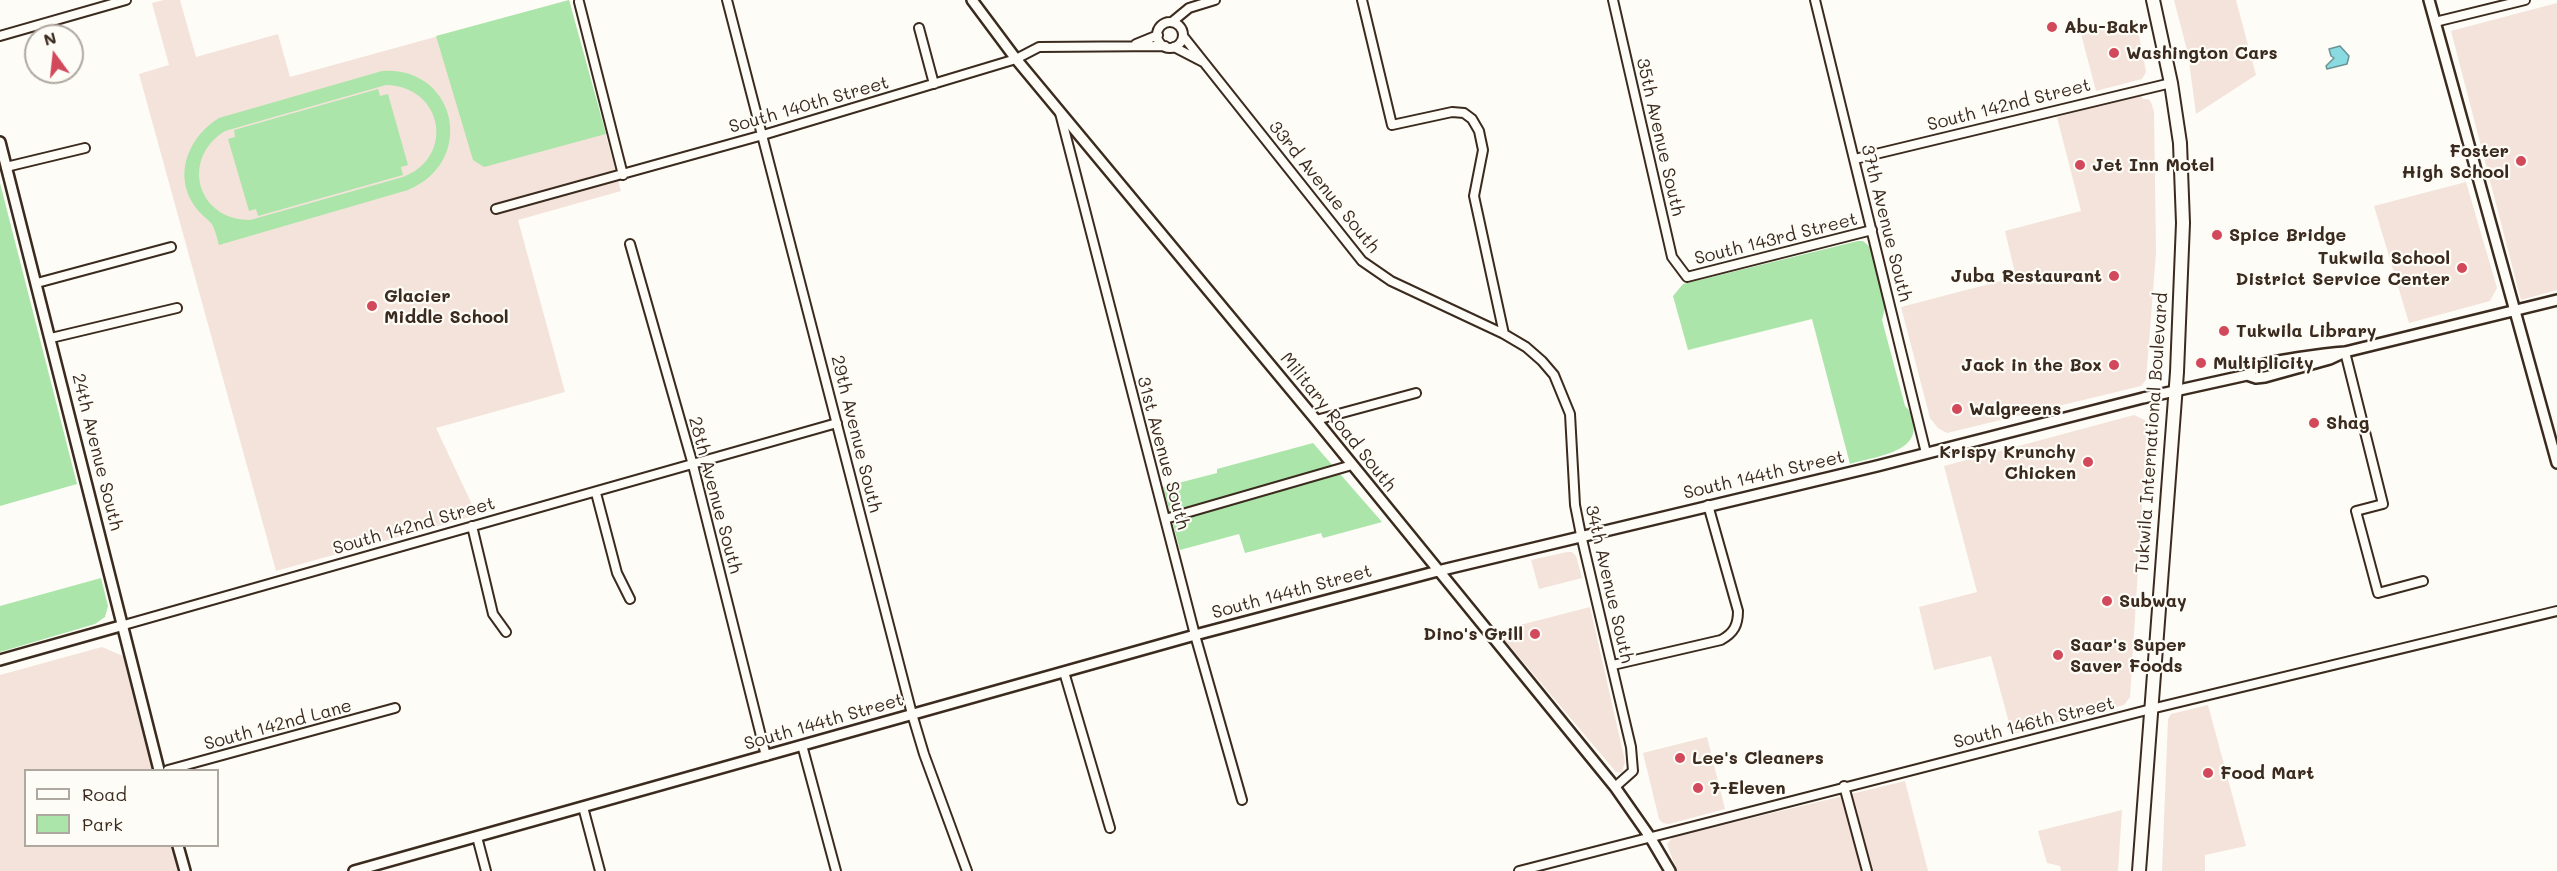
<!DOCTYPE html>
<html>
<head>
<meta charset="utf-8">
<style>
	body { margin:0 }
	#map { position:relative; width:2557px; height:871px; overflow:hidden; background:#fdfcf7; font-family:Mali,sans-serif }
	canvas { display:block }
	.legend { position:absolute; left:24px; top:769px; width:195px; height:78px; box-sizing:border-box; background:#fdfcf7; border:2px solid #afa8a0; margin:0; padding:8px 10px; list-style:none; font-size:18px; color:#3b2a1e }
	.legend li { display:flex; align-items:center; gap:12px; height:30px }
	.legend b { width:30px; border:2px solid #afa8a0 }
	.north { position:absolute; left:24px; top:24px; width:60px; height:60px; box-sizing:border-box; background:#fdfcf7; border:2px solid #afa8a0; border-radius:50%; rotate:345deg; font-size:16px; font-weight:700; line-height:24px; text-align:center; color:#3b2a1e }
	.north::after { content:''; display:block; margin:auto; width:21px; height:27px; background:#d1495b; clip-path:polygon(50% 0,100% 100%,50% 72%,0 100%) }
</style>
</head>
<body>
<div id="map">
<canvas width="2557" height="871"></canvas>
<ul class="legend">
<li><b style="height:8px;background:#fdfcf7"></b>Road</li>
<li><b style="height:16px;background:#ace5a9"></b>Park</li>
</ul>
<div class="north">N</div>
</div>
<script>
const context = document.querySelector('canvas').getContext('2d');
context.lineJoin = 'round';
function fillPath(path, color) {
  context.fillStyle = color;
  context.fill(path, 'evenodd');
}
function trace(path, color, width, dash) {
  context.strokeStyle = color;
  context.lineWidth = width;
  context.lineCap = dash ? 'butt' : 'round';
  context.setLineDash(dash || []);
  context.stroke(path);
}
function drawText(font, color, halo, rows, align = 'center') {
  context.font = font + ' Mali,sans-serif';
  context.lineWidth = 4.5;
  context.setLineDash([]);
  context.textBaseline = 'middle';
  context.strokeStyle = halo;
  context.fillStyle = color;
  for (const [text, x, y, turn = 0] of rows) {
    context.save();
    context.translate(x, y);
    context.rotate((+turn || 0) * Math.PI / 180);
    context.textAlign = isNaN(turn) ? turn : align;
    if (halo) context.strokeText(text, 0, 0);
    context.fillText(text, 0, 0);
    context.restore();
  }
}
fillPath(new Path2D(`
	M164,0H180L196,57L278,34L290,77L569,0L621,191L518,220L565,392L436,428L477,515L276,571L139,74L169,65L152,3Z
	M2174,0H2236L2256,75L2196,114L2188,54Z
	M2557,3V290L2521,300L2451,31Z
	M2136,20L2146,72L2142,79L2096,91L2081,34Z
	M2141,95L2143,99H2148L2151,102L2154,112L2156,253L2146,380L2141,386L1947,433L1938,428L1930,418L1901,307L2016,277L2005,231L2081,211L2057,117Z
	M2466,182L2497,288L2490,301L2409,323L2374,206Z
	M2134,415L2145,420L2147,426L2130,697L2124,705L2012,734L1991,656L1934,670L1919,607L1977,592L1944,466Z
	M1567,552H1572L1576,556L1582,578L1539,589L1531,560Z
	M1590,607L1625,761L1622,773L1616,772L1497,631Z
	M102,647L123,656L152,770H26V846H171L178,871H0V675Z
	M2208,705L2246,846L2205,855V871H2162L2168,719L2171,714Z
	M1707,737L1725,809L1669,824L1663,823L1659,819L1643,753Z
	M1905,781L1928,871H1677L1667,844L1673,837Z
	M2122,810L2118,871H2061L2060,866L2047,863L2038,831Z`), '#f4e3da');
fillPath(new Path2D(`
	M569,0L606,134L484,167L473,160L436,36Z
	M382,71C457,66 477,162 408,190L219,245C217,238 215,228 211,223C204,216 197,211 192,202C174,171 190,136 219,118ZM386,85C443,86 456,157 403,177L250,220C197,220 180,159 225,131Z
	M378,89L380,96L388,94L408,165L401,167L403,175L258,216L256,209L249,211L228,139L235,137L234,130Z
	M0,183L77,484L0,506Z
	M1858,241H1863L1870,247L1885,308L1882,320L1905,406C1911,411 1911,416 1913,423C1920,453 1872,457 1850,464L1812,319L1688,350L1673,296L1683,284Z
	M1313,443L1382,522L1323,538L1321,533L1245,553L1239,534L1180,550L1163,487L1217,473V469Z
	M101,578L108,606L105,617L95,624L0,652V606Z`), '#ace5a9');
const water = new Path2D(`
	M2340,46L2349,56L2347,64L2327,69L2326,66L2334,58L2331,56L2329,49Z`);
fillPath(water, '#89dae1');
trace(water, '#6a9493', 1.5);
const minor = new Path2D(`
	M727,0L912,714L924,754L967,871
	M1362,0L1392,125L1452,112L1464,113L1472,119L1479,131L1483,150L1474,196L1504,334
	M1613,0L1672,257L1687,277L1872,230
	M1815,0L1926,453
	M579,2L623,175
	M1172,22L1189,8L1215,0
	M2435,22L2525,0
	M1157 35a13 13 0 1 1 26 0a13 13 0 1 1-26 0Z
	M919,28L934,84
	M0,36L126,0
	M1183,36L1362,261L1391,281L1504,334L1526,347L1542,361L1554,375L1570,414L1575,505L1581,535L1631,747L1633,771L1615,787
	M1136,44L1158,35
	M1174,47L1203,62
	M1060,113L1195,635L1242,800
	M1855,159L2171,83
	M6,167L85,148
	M496,209L763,135L1016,59L1039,47L1165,46
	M630,244L693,465L766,756
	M37,283L171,247
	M51,338L177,308
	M2345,352L2383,504L2356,511L2378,593L2423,581
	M1316,420L1416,393
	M596,493L617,573L630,599
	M1165,519L1352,465
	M472,526L493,614L506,632
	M124,625C362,557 600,491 837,423
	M1613,665L1721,640C1734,633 1738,625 1738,611L1708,505
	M1064,672L1110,828
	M802,745L836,871
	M168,770L395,708
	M1844,786L1867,871
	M583,807L600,871
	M477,837L486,871
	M1519,871L2151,709L2557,611`);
const tertiary = new Path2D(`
	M972,0L1016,59L1316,420L1615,787L1650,837L1670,871
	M2429,0L2557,463
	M0,142L159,770
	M2247,375C2248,374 2253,369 2254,368C2266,361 2328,353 2345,352L2557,300
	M0,660L124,625
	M178,846L185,871
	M354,871L1195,635L1438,571L1877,466L2143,398L2247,375L2256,378L2265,377L2330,359L2345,352`);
const primary = new Path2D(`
	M2139,871L2177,372L2183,223L2180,143L2171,83L2153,0`);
trace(minor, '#3b2a1e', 12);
trace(tertiary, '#3b2a1e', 14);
trace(primary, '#3b2a1e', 16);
trace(minor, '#fdfcf7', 8);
trace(tertiary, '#fdfcf7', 9);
trace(primary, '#fdfcf7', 12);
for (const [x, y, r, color] of [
	[2052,27,6,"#d1495b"],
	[2114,53,6,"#d1495b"],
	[2521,161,6,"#d1495b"],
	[2080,165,6,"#d1495b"],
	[2217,235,6,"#d1495b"],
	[2462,268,6,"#d1495b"],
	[2114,276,6,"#d1495b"],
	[372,306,6,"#d1495b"],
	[2224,331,6,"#d1495b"],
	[2201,363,6,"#d1495b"],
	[2114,365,6,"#d1495b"],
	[1957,409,6,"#d1495b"],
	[2314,423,6,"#d1495b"],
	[2088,462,6,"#d1495b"],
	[2107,601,6,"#d1495b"],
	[1535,634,6,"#d1495b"],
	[2058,655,6,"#d1495b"],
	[1680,758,6,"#d1495b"],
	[2208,773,6,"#d1495b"],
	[1698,788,6,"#d1495b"]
]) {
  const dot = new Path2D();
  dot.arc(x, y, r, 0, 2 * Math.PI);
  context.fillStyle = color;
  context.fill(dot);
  trace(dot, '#fdfcf7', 2);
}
drawText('bold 18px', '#3b2a1e', '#fdfcf7', [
	["Abu-Bakr",2064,27],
	["Washington Cars",2126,53],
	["Foster",2509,151,"right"],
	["High School",2509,172,"right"],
	["Jet Inn Motel",2092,165],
	["Spice Bridge",2229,235],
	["Tukwila School",2450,258,"right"],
	["District Service Center",2450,279,"right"],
	["Juba Restaurant",2102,276,"right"],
	["Glacier",384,296],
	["Middle School",384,317],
	["Tukwila Library",2236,331],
	["Multiplicity",2213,363],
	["Jack in the Box",2102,365,"right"],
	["Walgreens",1969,409],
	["Shag",2326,423],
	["Krispy Krunchy",2076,452,"right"],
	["Chicken",2076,473,"right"],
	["Subway",2119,601],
	["Dino's Grill",1523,634,"right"],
	["Saar's Super",2070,645],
	["Saver Foods",2070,666],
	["Lee's Cleaners",1692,758],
	["Food Mart",2220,773],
	["7-Eleven",1710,788]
], 'left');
drawText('18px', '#3b2a1e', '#fdfcf7', [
	["South 140th Street",809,105,-16],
	["South 142nd Street",2009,105,-14],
	["35th Avenue South",1660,137,77],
	["33rd Avenue South",1324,187,51],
	["37th Avenue South",1886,223,76],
	["South 143rd Street",1776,239,-14],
	["Military Road South",1338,422,51],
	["Tukwila International Boulevard",2152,433,-86],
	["29th Avenue South",856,434,76],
	["24th Avenue South",97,452,76],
	["31st Avenue South",1163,453,75],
	["South 144th Street",1764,475,-13],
	["28th Avenue South",715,495,75],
	["South 142nd Street",414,526,-16],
	["34th Avenue South",1609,584,77],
	["South 144th Street",1292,592,-15],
	["South 144th Street",824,722,-16],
	["South 146th Street",2034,723,-14],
	["South 142nd Lane",278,725,-15]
]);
</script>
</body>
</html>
